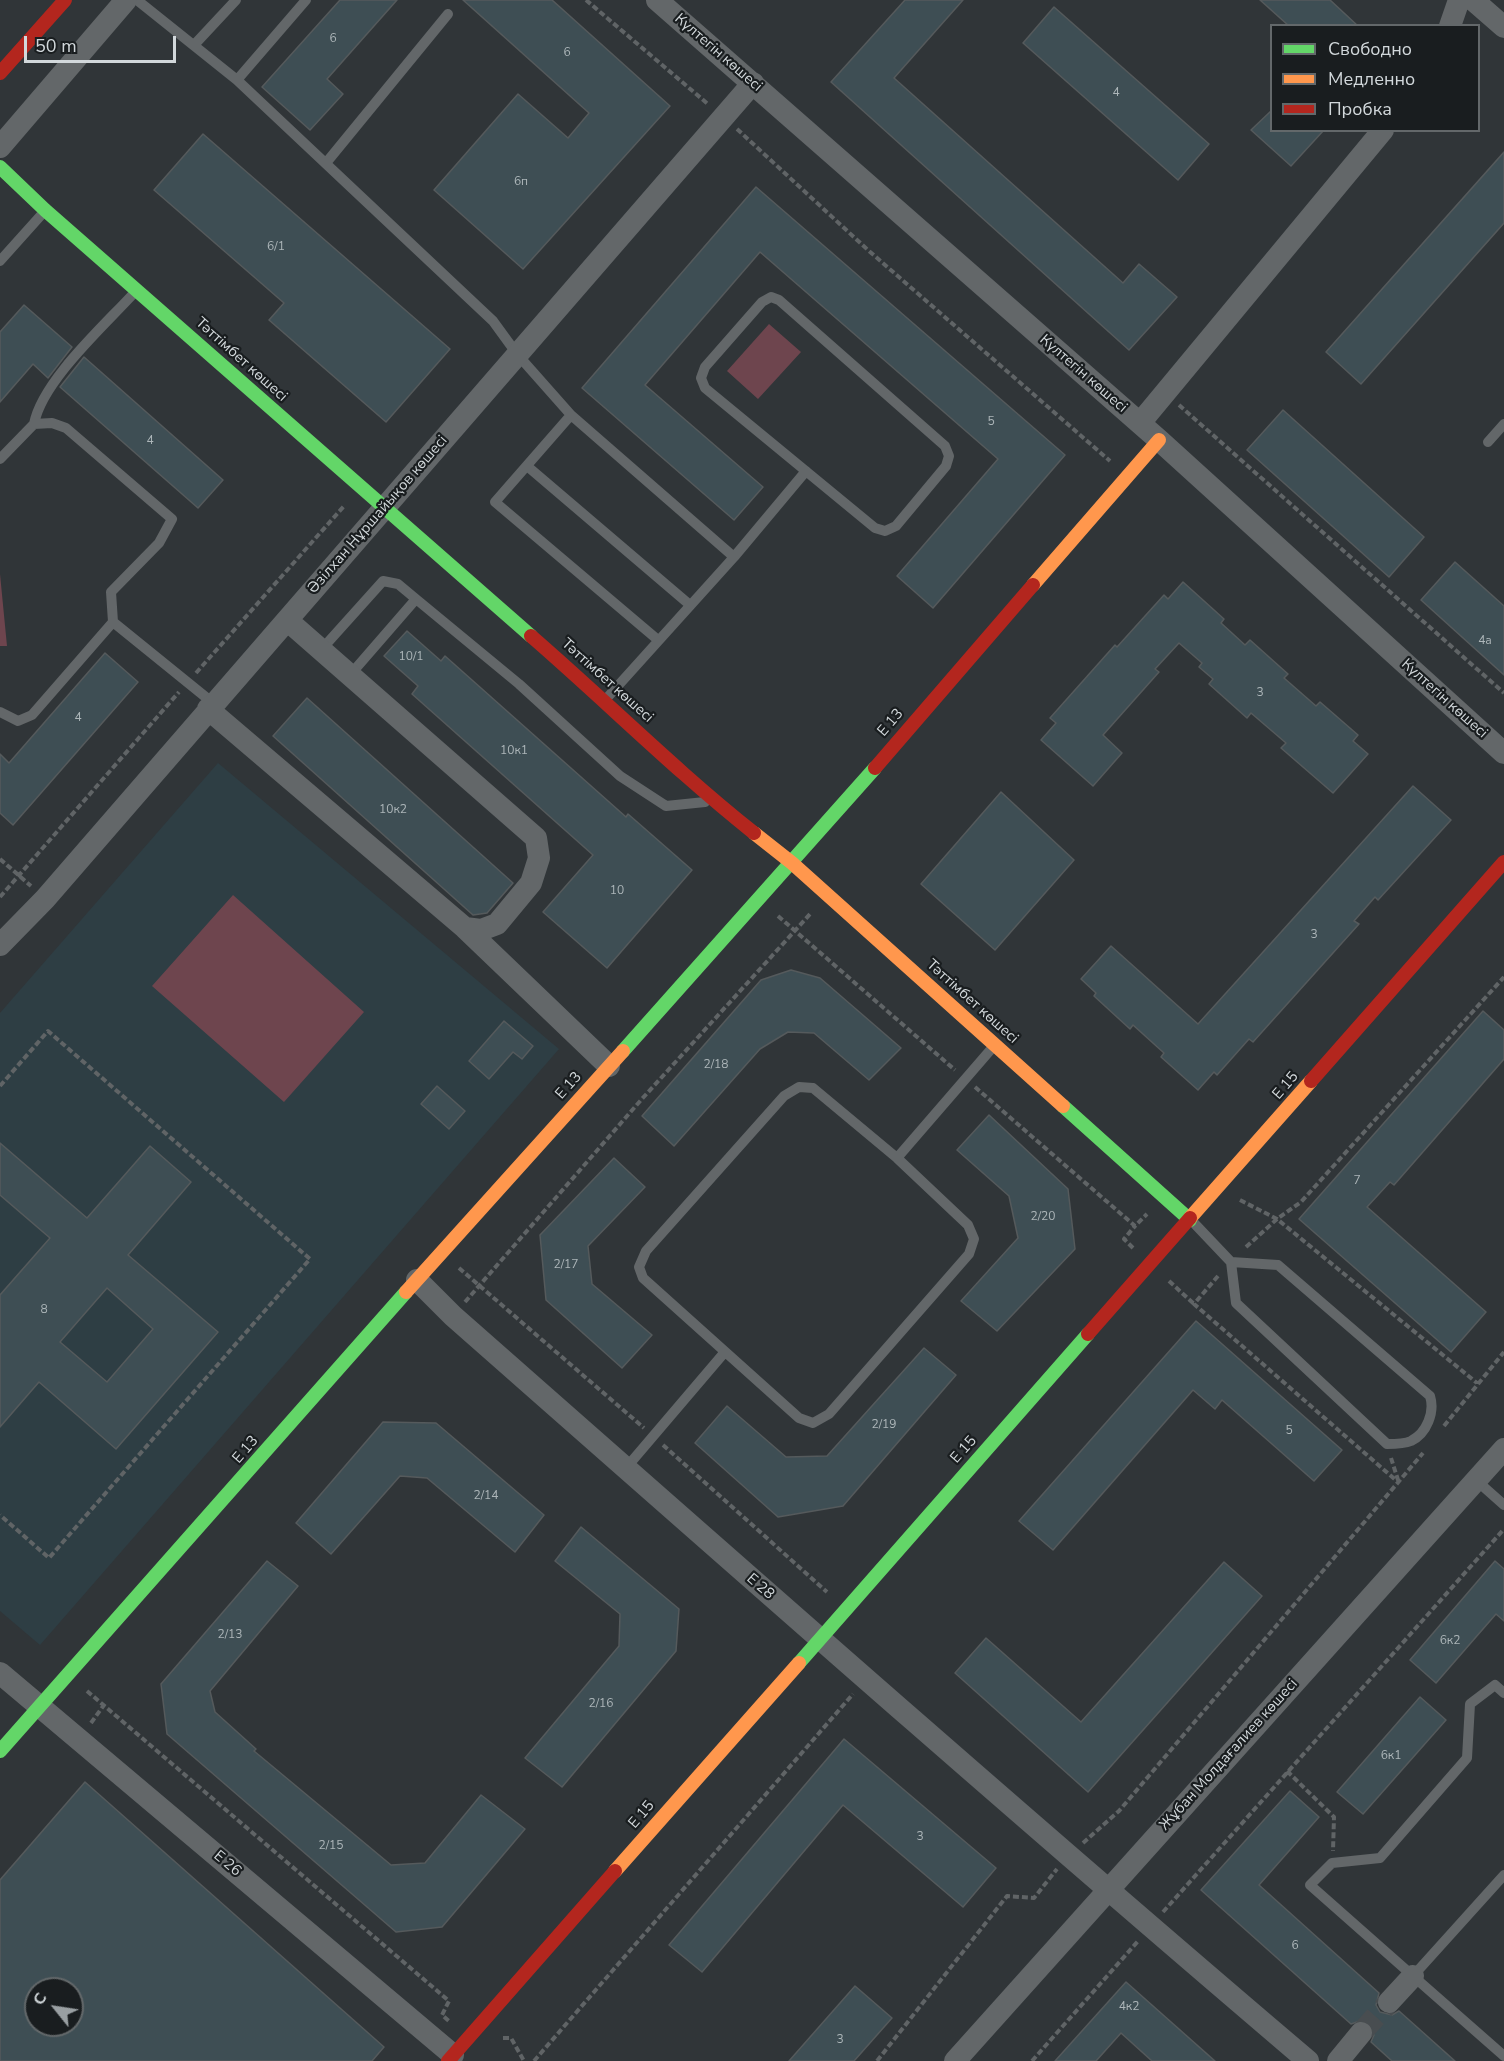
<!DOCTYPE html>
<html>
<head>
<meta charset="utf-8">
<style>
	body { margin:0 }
	#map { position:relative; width:1504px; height:2061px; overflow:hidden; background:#303538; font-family:"Nunito Sans",sans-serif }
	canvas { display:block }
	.legend { position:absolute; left:1270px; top:24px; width:210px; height:108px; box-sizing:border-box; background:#191d1f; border:2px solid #63686a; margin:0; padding:8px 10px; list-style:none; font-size:18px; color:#d2d8db }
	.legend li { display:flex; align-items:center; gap:12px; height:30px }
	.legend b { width:30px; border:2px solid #63686a }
	.north { position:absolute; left:24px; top:1977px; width:60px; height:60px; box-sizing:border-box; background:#191d1f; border:2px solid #63686a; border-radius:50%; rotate:300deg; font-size:16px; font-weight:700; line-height:24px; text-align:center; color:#d2d8db }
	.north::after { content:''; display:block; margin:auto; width:21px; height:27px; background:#999fa2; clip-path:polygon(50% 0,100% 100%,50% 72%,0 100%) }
	.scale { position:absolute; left:24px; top:36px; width:152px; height:27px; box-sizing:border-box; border:3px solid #d2d8db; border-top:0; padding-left:8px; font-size:18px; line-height:21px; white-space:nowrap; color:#d2d8db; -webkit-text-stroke:4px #191d1f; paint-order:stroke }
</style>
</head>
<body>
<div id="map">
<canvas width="1504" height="2061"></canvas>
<ul class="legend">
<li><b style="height:8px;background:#63d668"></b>Свободно</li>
<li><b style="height:8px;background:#ff974d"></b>Медленно</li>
<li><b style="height:8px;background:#b3261e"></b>Пробка</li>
</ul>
<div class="north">С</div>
<div class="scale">50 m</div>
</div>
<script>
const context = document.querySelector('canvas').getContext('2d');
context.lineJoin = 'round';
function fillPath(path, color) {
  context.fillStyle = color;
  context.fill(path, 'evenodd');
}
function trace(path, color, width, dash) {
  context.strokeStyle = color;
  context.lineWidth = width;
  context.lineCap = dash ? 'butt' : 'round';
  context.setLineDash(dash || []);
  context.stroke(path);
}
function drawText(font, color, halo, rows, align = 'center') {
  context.font = font + ' "Nunito Sans",sans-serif';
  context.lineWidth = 4.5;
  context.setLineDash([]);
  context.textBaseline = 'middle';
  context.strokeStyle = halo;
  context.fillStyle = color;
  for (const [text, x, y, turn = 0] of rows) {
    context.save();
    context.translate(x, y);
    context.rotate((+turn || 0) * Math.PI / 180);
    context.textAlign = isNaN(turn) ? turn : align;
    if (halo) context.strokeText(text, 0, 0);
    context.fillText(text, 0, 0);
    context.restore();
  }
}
fillPath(new Path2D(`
	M218,763L559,1049L40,1645L0,1611V1013Z`), '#2e3e44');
fillPath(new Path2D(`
	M769,324L801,352L758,399L727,371Z
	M0,574L7,646H0Z
	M233,895L364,1012L284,1102L152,986Z`), '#6e454e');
const building = new Path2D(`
	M340,0H397L327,79L343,94L310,130L262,87Z
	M463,0H552L670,106L523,269L434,190L518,94L568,138L589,113Z
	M905,0H963L894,78L1123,283L1139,264L1177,297L1129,350L831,82Z
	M1260,0H1330L1358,26H1289Z
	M1054,7L1209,144L1178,180L1023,43Z
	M1272,110V130H1324L1291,166L1251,130Z
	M203,134L450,349L386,422L269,320L284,303L154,190Z
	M1504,152V223L1361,384L1326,352Z
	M756,187L1065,455L933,608L897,576L998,459L760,252L645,385L763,487L734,520L582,388Z
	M24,305L72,347L48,378L33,364L0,402V332Z
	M84,357L223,480L198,508L60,387Z
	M1283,410L1424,537L1389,577L1247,450Z
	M1455,562L1504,606V675L1421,600Z
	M1183,582L1224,619L1221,623L1245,645L1250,640L1288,674L1284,678L1316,706L1320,702L1358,735L1353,741L1368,754L1333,793L1281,748L1286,743L1251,713L1247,718L1209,684L1213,679L1199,667L1202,663L1179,643L1155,669L1159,672L1103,735L1122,753L1093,786L1041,740L1056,723L1050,718L1115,645L1117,647L1164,595L1168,599Z
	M407,631L441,661L445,656L626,817L628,814L692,870L607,968L543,912L593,855L412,694L418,686L384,656Z
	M105,653L138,682L13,825L0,813V754L9,763Z
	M307,698L513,883L487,913L473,915L273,736Z
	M1413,786L1451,820L1378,900L1375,897L1354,921L1359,924L1253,1042L1249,1039L1217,1075L1214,1072L1198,1090L1161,1057L1164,1053L1133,1025L1130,1029L1094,996L1096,993L1081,979L1111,946L1198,1024Z
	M1001,792L1074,860L995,950L921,884Z
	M791,970L820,978L901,1048L869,1080L814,1033L788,1032L760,1049L674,1146L642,1116L761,980Z
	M1483,1011L1504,1030V1059L1394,1185L1390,1182L1367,1207L1486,1312L1451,1352L1299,1219Z
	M504,1021L533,1046L522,1059L513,1052L489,1079L469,1061Z
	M437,1086L465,1111L449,1129L421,1104Z
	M989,1115L1068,1189L1075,1249L997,1331L961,1301L1018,1238L1009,1196L957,1150Z
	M0,1143L87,1218L150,1146L191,1182L128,1255L218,1332L116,1449L39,1382L0,1427V1295L50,1238L0,1195ZM107,1288L153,1329L107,1382L60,1342Z
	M614,1158L645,1187L588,1246L592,1284L652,1335L622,1368L546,1300L540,1235Z
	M1196,1321L1342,1450L1314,1481L1222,1400L1215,1409L1193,1390L1053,1550L1019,1521Z
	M924,1348L956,1375L843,1506L778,1517L695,1443L727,1406L786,1457L827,1456Z
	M383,1422L436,1423L544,1515L515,1552L427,1478L400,1476L331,1554L296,1523Z
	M581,1527L679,1609L676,1651L562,1787L525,1758L619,1646L620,1614L555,1561Z
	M267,1561L298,1586L210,1691L215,1712L256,1749L254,1751L391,1865L425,1863L481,1795L525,1829L442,1927L396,1932L167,1734L161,1684Z
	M1495,1561L1504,1569V1621L1496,1614L1436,1683L1410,1660Z
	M1224,1562L1262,1596L1088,1792L955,1673L986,1638L1081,1722Z
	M1420,1697L1446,1720L1363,1814L1337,1792Z
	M844,1739L996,1868L963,1907L843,1805L702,1972L669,1945Z
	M85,1782L384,2047L372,2061H0V1880ZM36,1989H72V2025H36Z
	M1290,1791L1319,1817L1259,1885L1379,1993L1376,2005L1380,2012L1392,2015L1399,2011L1455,2061H1392L1371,2042L1374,2035L1370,2023L1363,2020L1351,2024L1201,1890Z
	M1126,1982L1215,2061H1152L1121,2033L1096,2061H1055Z
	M855,1986L892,2018L854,2061H789Z`);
fillPath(building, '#3e4e54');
trace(building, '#555a5c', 1.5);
trace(new Path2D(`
	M1361,2033L1389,2002`), '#484d50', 22, [22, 11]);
trace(new Path2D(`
	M586,0L709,105
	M737,129L869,251L1110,461
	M1179,405L1504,693
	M196,673L344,506
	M0,859L31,886
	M0,897L179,692
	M778,916L955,1070
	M0,1086L48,1031L310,1259L49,1558L0,1515
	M975,1087L1135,1226L1147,1214
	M1240,1200L1277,1219L1477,1383
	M1246,1247L1277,1219L1301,1202L1504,977
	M1133,1248L1124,1239L1135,1226
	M459,1268L644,1428
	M1218,1276L1194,1304L1399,1483
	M1169,1281L1194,1304
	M465,1302L641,1100L811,913
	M1444,1426L1504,1352
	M663,1445L827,1592
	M1391,1458L1399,1483
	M87,1691L449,2001L442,2015L450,2022
	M91,1723L104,1705
	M1287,1771L1334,1817L1333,1851
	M1083,1843L1119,1811L1423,1453
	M1163,1912L1504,1529
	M503,2038H511L524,2061
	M534,2061L853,1694
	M877,2061L1007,1896L1034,1898L1057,1869
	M1032,2061L1139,1940`), '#606466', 4, [6, 3]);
trace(new Path2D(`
	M137,0L237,80L493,321L517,354L571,415L734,557
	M195,44L236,0
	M237,80L306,0
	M326,163L448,14
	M0,261L43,213
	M771,297L779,300L945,446L949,456L946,466L896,526L885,531L875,528L705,388L701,378L705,367L762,302Z
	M571,415L495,502L658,640
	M34,424C42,381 105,325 135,292
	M1488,442L1504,424
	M0,459L34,424L52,423L66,428L172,519L159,543L111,592L113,622L32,715L18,721L0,712
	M527,466L690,605
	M113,622L213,703
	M321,650L383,581L398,584L416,599
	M350,675L416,599L519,684L620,776L666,806L705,802
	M606,699L734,557L806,471
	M799,1087L813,1088L897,1158L968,1225L974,1239L969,1254L829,1414L813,1423L799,1418L643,1278L639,1267L646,1251L784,1096Z
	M897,1158L993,1047
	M1193,1222L1231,1262L1236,1303L1387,1444C1394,1444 1404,1444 1411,1441C1427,1433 1435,1412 1430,1396L1278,1265L1231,1262
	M626,1468L724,1353
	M1477,1481L1504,1505
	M1504,1693L1495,1685L1470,1704L1467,1758L1380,1858L1332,1863L1310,1885L1413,1976L1504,1875
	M1413,1976L1504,2056`), '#636769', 10);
trace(new Path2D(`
	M657,0L1159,440L1504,753
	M1473,0L1504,27
	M1450,26L1459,0
	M0,147L126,0
	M1140,423L1383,130
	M208,709L465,928L481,930L497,924L531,883L539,858L536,838L287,620
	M465,928L609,1066
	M0,945L45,899L753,83
	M417,1280L453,1316C737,1566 1020,1816 1308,2061
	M0,1673L453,2055
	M1389,2002L1413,1976
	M955,2061L1504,1449
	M1338,2061L1361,2033`), '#636769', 22);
trace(new Path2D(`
	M0,167L45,210L531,636
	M623,1051L875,768
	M1063,1106L1190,1220
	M799,1663L1088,1334
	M0,1751L406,1292`), '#63d668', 14);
trace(new Path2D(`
	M1033,585L1159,440
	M754,833L792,863L1063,1106
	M1190,1218L1311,1081
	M406,1292L623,1051
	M615,1871L799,1663`), '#ff974d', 14);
trace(new Path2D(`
	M0,73L65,0
	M531,636C606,701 676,771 754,833
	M875,768L1033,585
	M1311,1081L1504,862
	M1088,1334L1190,1218
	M448,2061L615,1871`), '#b3261e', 14);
drawText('12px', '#adb6b9', null, [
	["6",333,39],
	["6",567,53],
	["4",1116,93],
	["6п",521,182],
	["6/1",276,247],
	["5",991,422],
	["4",150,441],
	["4а",1485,641],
	["10/1",411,657],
	["3",1260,693],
	["4",78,718],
	["10к1",514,751],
	["10к2",393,810],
	["10",617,891],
	["3",1314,935],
	["2/18",716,1065],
	["7",1357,1181],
	["2/20",1043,1217],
	["2/17",566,1265],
	["8",44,1310],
	["2/19",884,1425],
	["5",1289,1431],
	["2/14",486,1496],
	["2/13",230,1635],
	["6к2",1450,1641],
	["2/16",601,1704],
	["6к1",1391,1756],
	["3",920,1837],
	["2/15",331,1846],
	["6",1295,1946],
	["4к2",1129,2007],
	["3",840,2040]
]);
drawText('15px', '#d2d8db', '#191d1f', [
	["Күлтегін көшесі",718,53,41],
	["Тәттімбет көшесі",241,360,42],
	["Күлтегін көшесі",1083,374,41],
	["Әзілхан Нұршайықов көшесі",378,515,-49],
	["Тәттімбет көшесі",607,681,42],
	["Күлтегін көшесі",1444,699,42],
	["E 13",891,723,-49],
	["Тәттімбет көшесі",972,1002,42],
	["E 13",569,1086,-48],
	["E 15",1286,1086,-49],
	["E 13",246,1450,-49],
	["E 15",964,1450,-48],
	["E 28",760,1587,41],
	["Жұбан Молдағалиев көшесі",1229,1755,-48],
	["E 15",642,1815,-49],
	["E 26",227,1864,40]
]);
</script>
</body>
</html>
